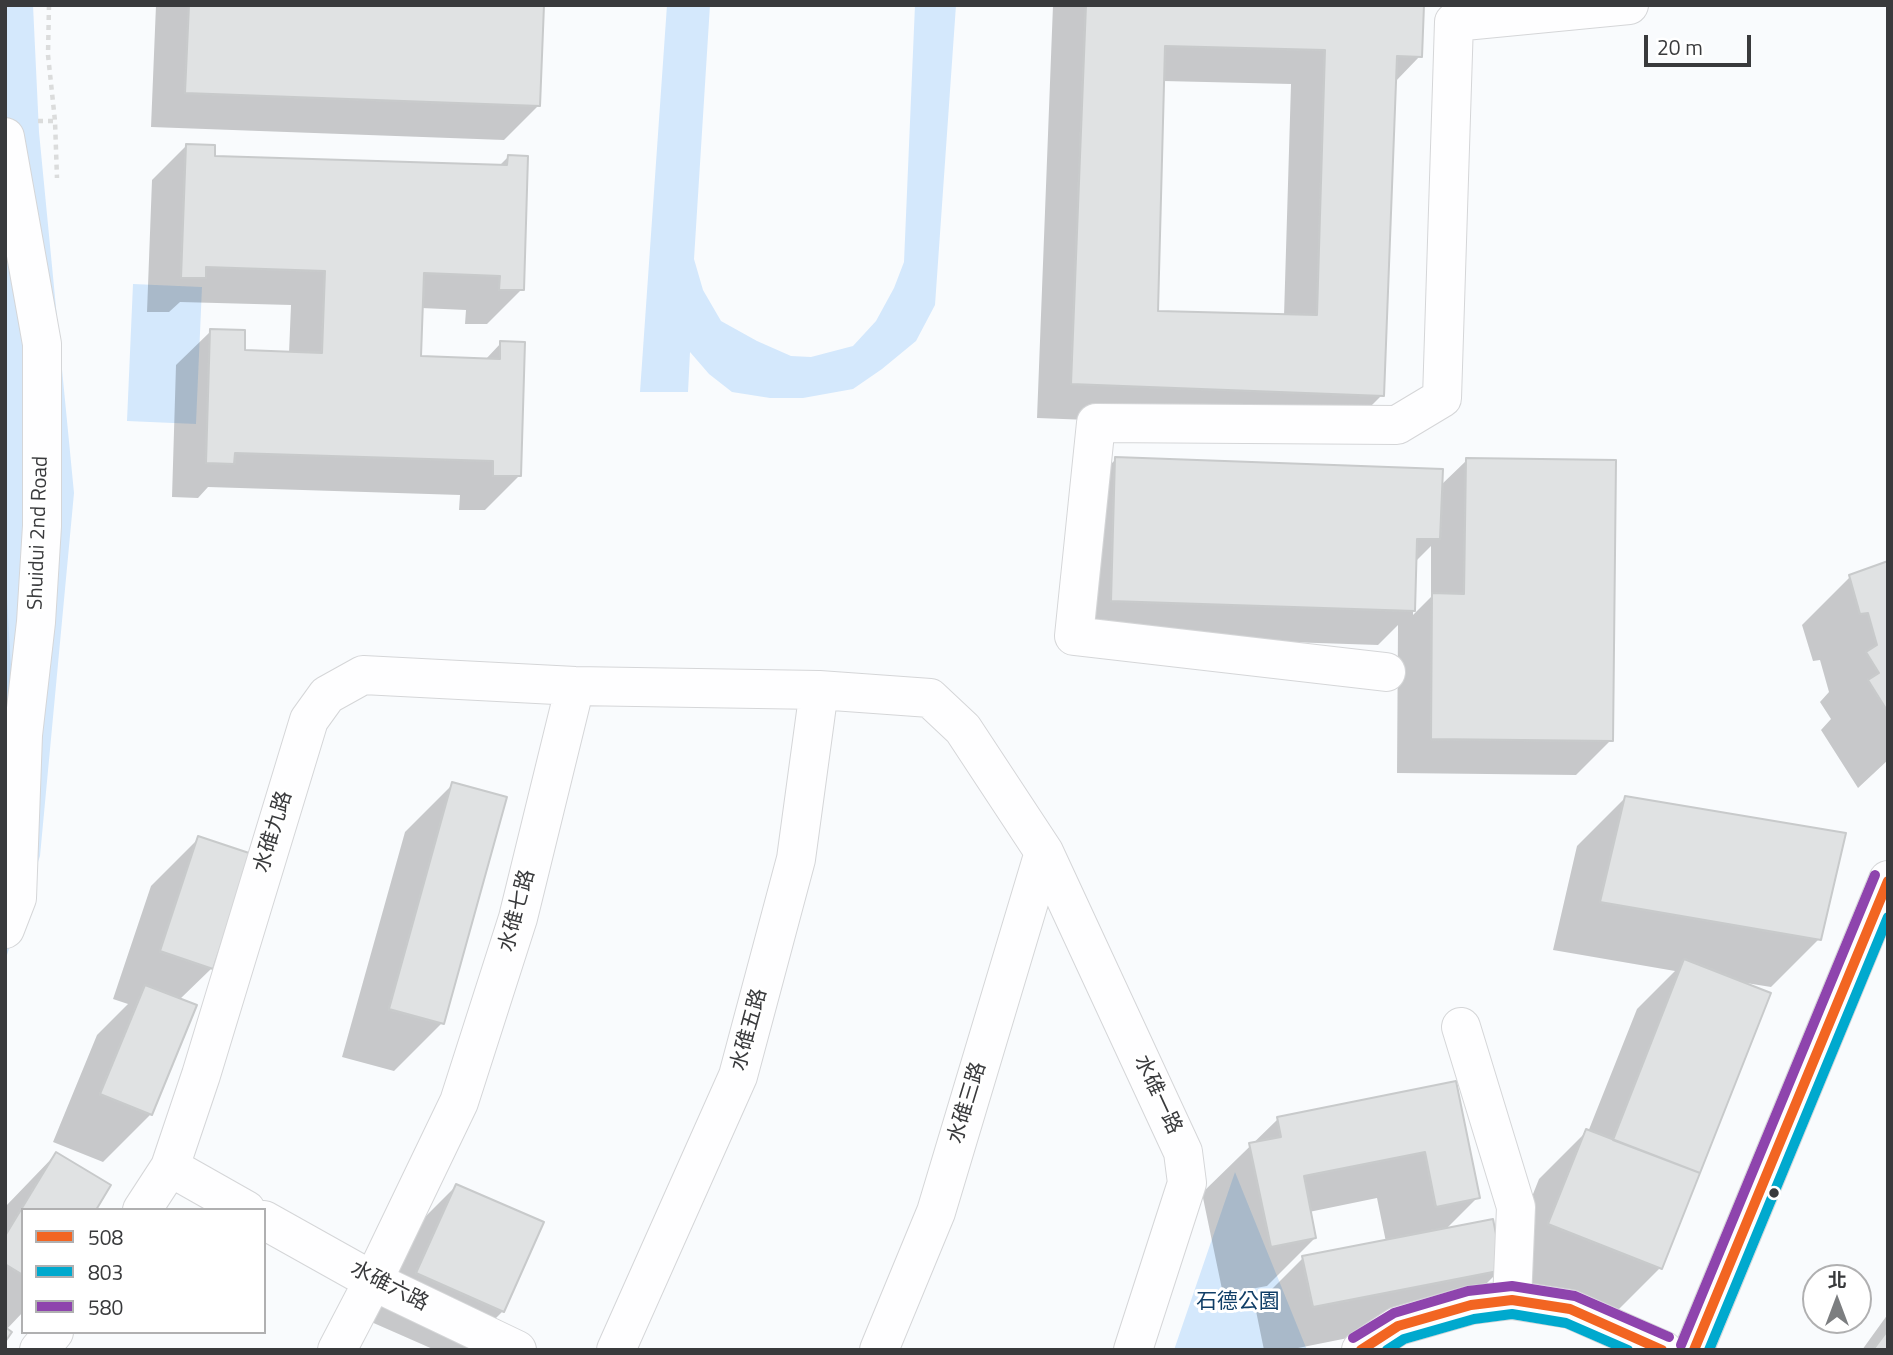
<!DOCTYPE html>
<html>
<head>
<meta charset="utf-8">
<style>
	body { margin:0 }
	#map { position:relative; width:1893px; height:1355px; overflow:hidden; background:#f9fbfd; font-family:"Titillium Web","Noto Sans TC",sans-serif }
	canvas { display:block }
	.frame { position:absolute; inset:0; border:7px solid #393a3c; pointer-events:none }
	.legend { position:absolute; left:21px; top:1208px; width:245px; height:126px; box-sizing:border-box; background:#fff; border:2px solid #b0b0b1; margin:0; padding:9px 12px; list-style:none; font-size:21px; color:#393a3c }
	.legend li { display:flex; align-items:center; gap:14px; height:35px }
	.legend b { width:35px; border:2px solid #b0b0b1 }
	.north { position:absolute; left:1802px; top:1264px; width:70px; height:70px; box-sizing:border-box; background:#fff; border:2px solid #b0b0b1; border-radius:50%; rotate:0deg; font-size:19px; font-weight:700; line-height:28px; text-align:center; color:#393a3c }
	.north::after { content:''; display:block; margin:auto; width:24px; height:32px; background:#7c7e80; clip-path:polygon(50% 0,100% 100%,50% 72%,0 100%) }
	.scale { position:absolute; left:1644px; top:35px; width:107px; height:32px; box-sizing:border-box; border:4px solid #393a3c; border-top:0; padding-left:9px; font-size:21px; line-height:24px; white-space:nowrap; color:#393a3c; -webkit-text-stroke:5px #fff; paint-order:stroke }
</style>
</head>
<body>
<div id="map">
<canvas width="1893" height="1355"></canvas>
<div class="frame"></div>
<ul class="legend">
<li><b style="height:9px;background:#f26522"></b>508</li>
<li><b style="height:9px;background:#00a9ce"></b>803</li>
<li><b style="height:9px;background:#8e44ad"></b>580</li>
</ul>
<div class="north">北</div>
<div class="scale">20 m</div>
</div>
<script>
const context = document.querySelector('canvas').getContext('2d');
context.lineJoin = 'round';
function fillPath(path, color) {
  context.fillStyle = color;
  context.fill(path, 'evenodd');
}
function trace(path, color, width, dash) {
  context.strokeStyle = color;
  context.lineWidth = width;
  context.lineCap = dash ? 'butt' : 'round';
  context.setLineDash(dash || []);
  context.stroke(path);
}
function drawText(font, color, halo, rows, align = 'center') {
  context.font = font + ' "Titillium Web","Noto Sans TC",sans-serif';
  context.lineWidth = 6;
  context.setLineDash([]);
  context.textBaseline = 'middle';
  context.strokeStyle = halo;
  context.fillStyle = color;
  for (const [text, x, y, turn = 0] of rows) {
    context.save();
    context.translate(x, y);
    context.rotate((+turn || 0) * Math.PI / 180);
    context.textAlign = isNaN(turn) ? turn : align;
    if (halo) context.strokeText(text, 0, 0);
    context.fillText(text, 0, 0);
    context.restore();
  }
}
fillPath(new Path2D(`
	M5,5H33L39,132L74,493L40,856L5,961Z
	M667,5H710L694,259L703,290L721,321L757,341L791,356L811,357L853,346L876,321L894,288L904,262L915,5H956L935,305L916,341L882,369L853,389L803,398H770L732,392L709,374L690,352L688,392H640Z
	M133,284L202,287L196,424L127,421Z
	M1235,1172L1307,1350H1174Z`), '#d4e8fc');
fillPath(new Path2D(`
	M5,562L13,706L5,737Z`), '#c3dcf5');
fillPath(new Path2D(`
	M156,5H543L538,106L504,140L151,127Z
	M1053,5H1422L1420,56L1394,83L1382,395L1347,430L1037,418ZM1163,81L1291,84L1284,316L1156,313Z
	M186,146L213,157L498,167L508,157L522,289L487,324H465L466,310L421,308L420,357L485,360L501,343L519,476L485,510H459L460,495L208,487L198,498L172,497L176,365L211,331L243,352L289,353L291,305L180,302L169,312H147L152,180Z
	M1116,459L1440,486L1467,460L1611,740L1576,775L1397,773L1398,625L1378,645L1077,635L1081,494ZM1431,546V597L1413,615L1414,563Z
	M1888,563V760L1858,788L1821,730L1831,719L1820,702L1829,692L1820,660L1813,661L1802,625L1850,577Z
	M453,784L442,1023L394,1071L342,1057L405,832Z
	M1625,798L1819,939L1771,987L1746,983L1660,1268L1612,1316L1502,1272L1539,1179L1587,1131L1588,1132L1637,1009L1675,971L1553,950L1577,846Z
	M199,838L212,968L179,1000L151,1114L103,1162L53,1142L97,1035L128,1004L113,999L151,886Z
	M1455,1083L1478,1197L1445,1230L1499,1271L1453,1317L1288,1350H1264L1255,1306L1303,1258L1386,1242L1377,1198L1309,1212L1315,1238L1267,1286L1223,1294L1202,1193L1278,1119Z
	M56,1154L23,1210V1312L6,1330L5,1339V1207Z
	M456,1186L503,1311L464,1350H435L369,1321L408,1234Z
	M1888,1314V1350H1862Z`), '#0003');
const building = new Path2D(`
	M189,5H544L540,106L185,93Z
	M1086,5H1424L1422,57L1397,56L1384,396L1071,384ZM1165,46L1325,50L1317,315L1158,311Z
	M186,144L215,145V156L507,165L508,155L528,156L524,290H499L500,276L424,273L421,356L500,359V341L525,342L521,476H493V461L235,453L234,464L206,463L210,329L245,330V350L322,353L325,271L206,267V278H181Z
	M1115,457L1443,469L1440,539H1417L1415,611L1111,601Z
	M1466,458L1616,460L1613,741L1431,739L1432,593L1464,594Z
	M1888,561V712L1868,680L1879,673L1866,652L1877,645L1868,613L1860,614L1849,575Z
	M452,782L507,797L444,1024L389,1009Z
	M1625,796L1846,833L1821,940L1600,902Z
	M198,836L252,854L213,969L160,951Z
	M1684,959L1771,993L1700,1173L1613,1140Z
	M145,985L197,1005L152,1115L100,1094Z
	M1456,1081L1480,1198L1436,1207L1425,1152L1304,1176L1316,1238L1271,1247L1249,1143L1281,1137L1277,1117Z
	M1586,1129L1700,1173L1662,1269L1548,1224Z
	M56,1152L111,1185L96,1210H23V1275L5,1264V1236Z
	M456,1184L544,1222L504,1312L416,1273Z
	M1493,1219L1503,1270L1313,1307L1302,1256Z
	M5,1327L12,1332L5,1342Z
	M1888,1330V1350H1873Z`);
fillPath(building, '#e0e2e3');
trace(building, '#c8cacb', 2);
const minor = new Path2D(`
	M5,137L42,344V526L36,622L23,735L17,898L5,929
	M1386,672L1074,636L1096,423L1397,425L1442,398L1454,22L1629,5
	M1461,1027L1516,1207L1512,1300
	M170,1167L246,1210
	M142,1210L170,1167L201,1075L309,720L327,695L363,675L575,686L819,690L930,698L963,729L1044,852L1183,1152L1187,1183L1133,1350
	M264,1220L373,1281L517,1350
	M39,1350L54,1332
	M337,1350L373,1281L459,1102L518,918L575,686
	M616,1350L738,1076L796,859L819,690
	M879,1350L936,1212L1044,852
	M1361,1350L1398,1326L1471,1305L1512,1300L1570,1309L1663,1350
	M1694,1350L1888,880`);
trace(minor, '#d5d6d8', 40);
trace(new Path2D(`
	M49,5L48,55L55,121L57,178
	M38,121H55`), '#dbdcdc', 4.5, [5, 5]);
trace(minor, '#fefeff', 38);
trace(new Path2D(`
	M1361,1350L1398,1326L1471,1305L1512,1300L1570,1309L1662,1350
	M1694,1350L1888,881`), '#f26522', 10);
trace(new Path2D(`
	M1387,1350L1404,1339L1474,1319L1512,1314L1566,1323L1628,1350
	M1709,1350L1888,917`), '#00a9ce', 10);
trace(new Path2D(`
	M1353,1338L1394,1313L1468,1291L1512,1286L1575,1296L1669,1337
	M1681,1345L1875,875`), '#8e44ad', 10);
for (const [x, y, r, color] of [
	[1774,1193,6,"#393a3c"]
]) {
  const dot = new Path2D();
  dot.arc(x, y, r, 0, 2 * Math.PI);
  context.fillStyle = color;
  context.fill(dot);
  trace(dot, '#fff', 2.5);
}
drawText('21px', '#393a3c', '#fff', [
	["Shuidui 2nd Road",39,533,-88],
	["水碓九路",274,832,-73],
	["水碓七路",518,911,-75],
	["水碓五路",750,1030,-75],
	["水碓一路",1157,1095,65],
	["水碓三路",968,1103,-73],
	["水碓六路",389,1287,27]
]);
drawText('21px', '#103e67', '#fff', [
	["石德公園",1238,1303]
]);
</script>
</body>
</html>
